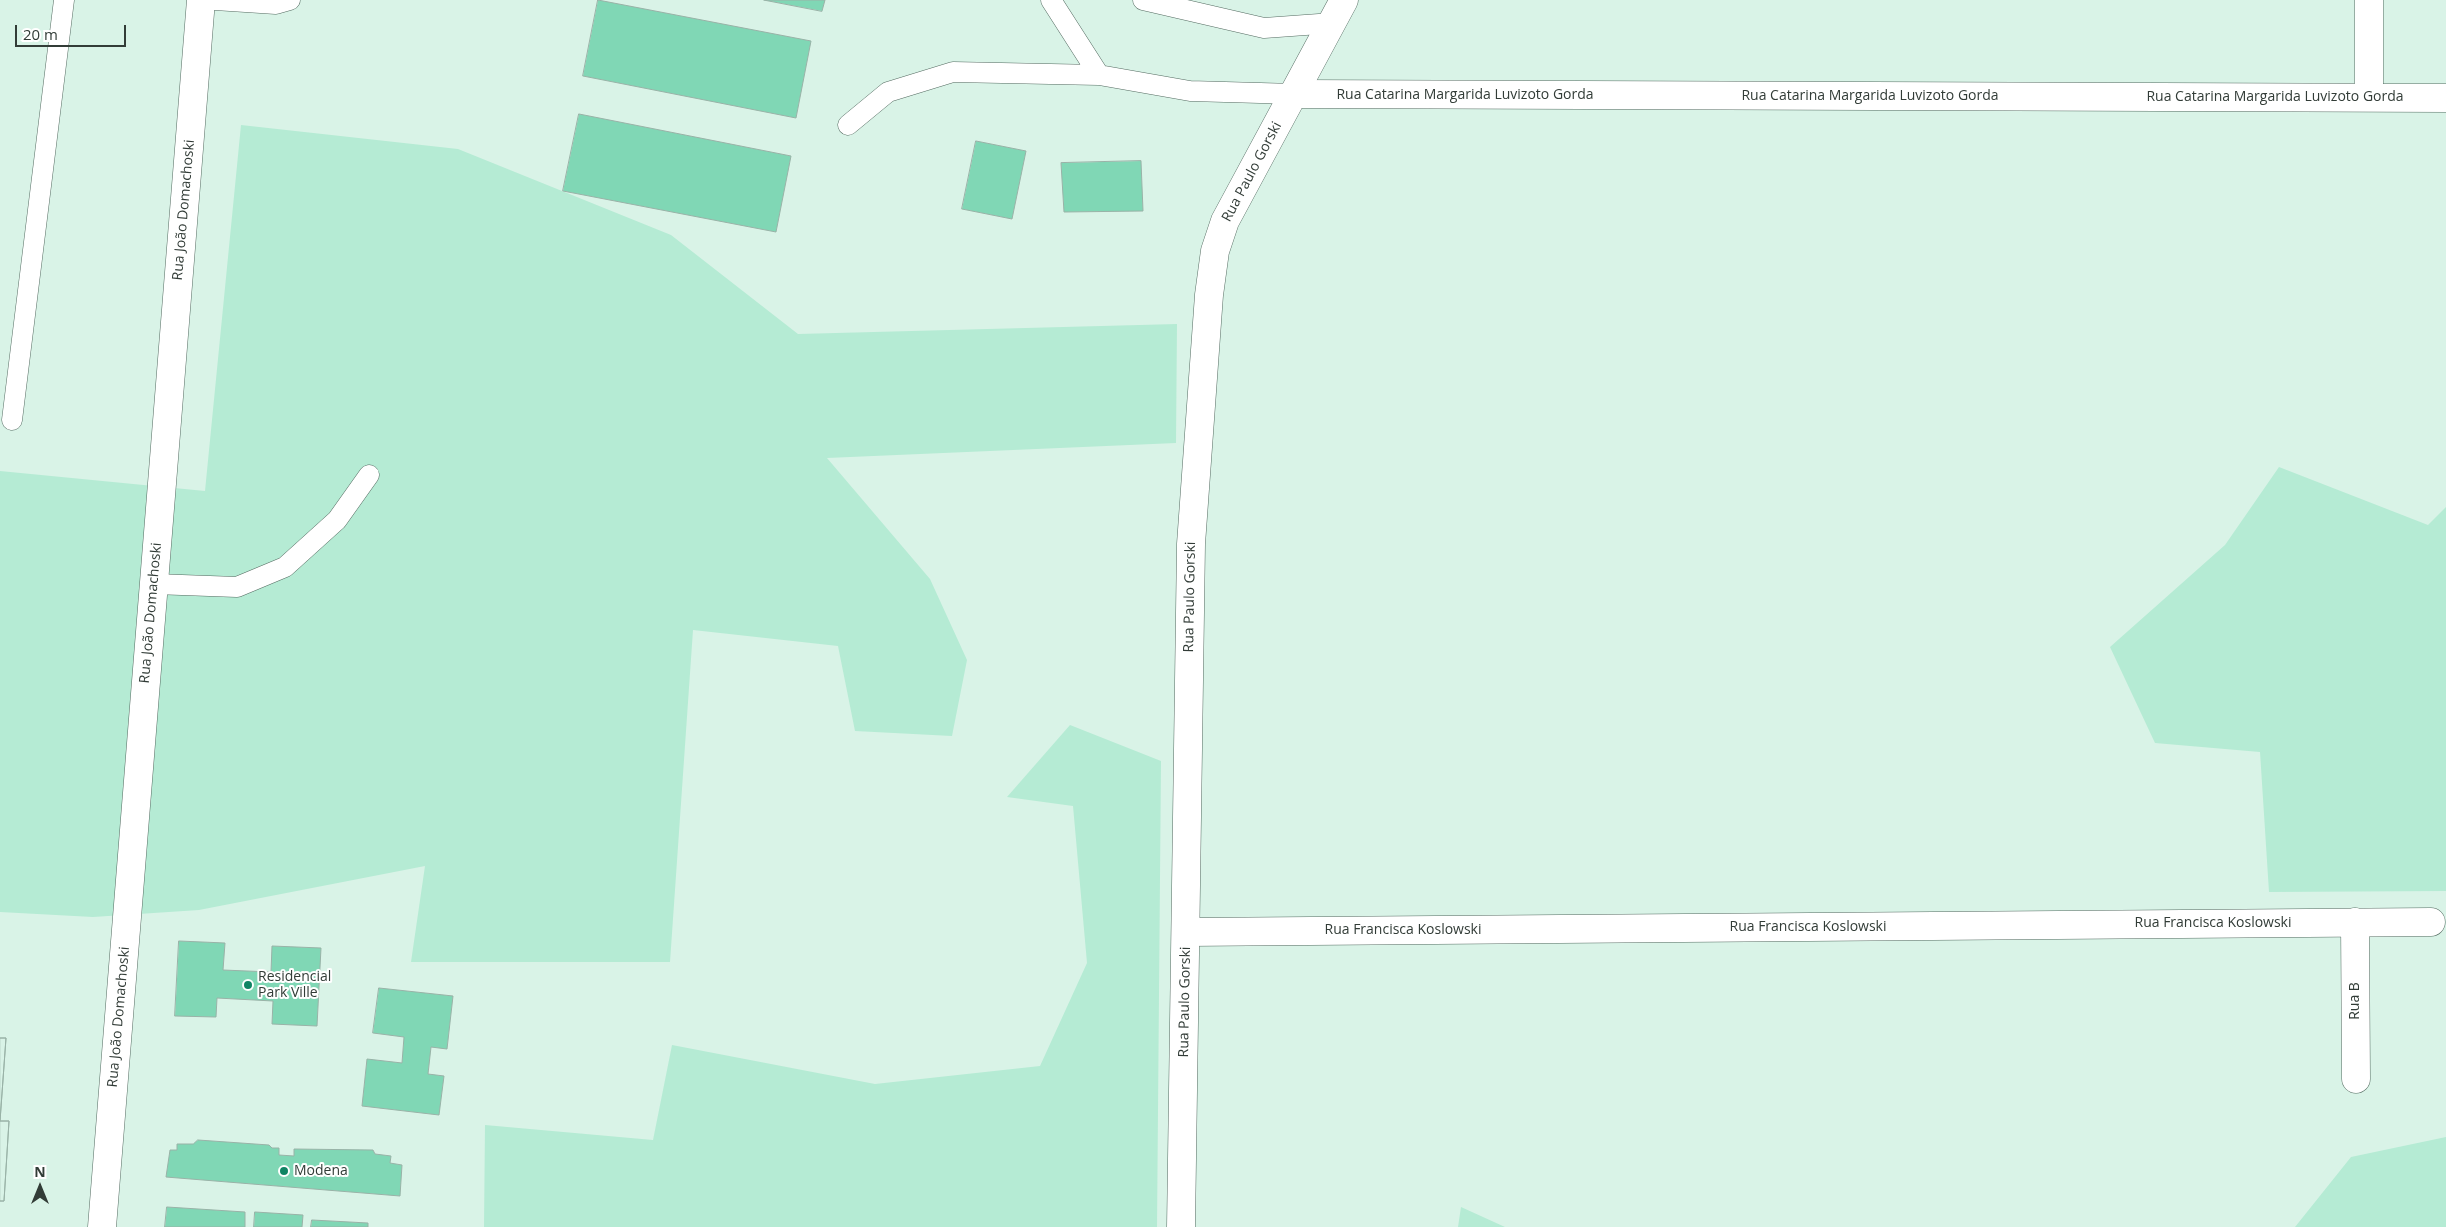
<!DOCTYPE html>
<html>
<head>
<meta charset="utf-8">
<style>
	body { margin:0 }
	#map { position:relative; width:2446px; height:1227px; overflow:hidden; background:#d9f3e7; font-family:"Open Sans",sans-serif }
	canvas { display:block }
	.north { position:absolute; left:15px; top:1162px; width:50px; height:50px; -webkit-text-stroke:4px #fff; paint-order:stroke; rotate:0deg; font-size:14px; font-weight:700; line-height:20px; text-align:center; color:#323c37 }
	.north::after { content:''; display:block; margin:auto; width:18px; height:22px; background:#323c37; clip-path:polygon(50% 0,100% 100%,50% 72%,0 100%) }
	.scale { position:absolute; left:15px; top:25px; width:111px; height:22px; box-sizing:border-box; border:2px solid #323c37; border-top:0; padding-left:6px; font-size:15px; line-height:18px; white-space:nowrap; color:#323c37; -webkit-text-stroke:4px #fff; paint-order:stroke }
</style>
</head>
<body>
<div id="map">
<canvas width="2446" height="1227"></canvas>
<div class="north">N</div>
<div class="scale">20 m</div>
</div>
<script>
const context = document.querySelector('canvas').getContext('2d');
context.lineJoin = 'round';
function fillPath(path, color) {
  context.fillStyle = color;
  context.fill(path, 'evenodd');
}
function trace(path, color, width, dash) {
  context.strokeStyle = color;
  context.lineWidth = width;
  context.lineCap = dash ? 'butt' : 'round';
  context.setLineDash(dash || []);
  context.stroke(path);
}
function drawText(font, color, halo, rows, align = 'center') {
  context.font = font + ' "Open Sans",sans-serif';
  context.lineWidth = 4;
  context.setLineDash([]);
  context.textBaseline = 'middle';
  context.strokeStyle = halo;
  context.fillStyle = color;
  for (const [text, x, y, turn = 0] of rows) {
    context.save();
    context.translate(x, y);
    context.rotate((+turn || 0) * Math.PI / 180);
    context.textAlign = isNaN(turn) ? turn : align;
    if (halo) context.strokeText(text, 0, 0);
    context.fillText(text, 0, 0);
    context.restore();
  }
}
fillPath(new Path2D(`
	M241,125L458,149L671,235L798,334L1177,324L1176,443L827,458L930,579L967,660L952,736L855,731L838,646L693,630L670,962H411L425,866L199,910L93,917L0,912V471L205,491Z
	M2279,467L2428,525L2446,507V891L2269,892L2260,752L2155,743L2110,647L2225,545Z
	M1070,725L1161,761L1157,1227H484L485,1125L653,1140L672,1045L875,1084L1040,1066L1087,963L1073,806L1007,797Z
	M2446,1137V1227H2295L2351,1157Z
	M1461,1207L1505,1227H1458Z`), '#b5ebd4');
const building = new Path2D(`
	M598,0L811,41L796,118L583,76Z
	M764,0H825L822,11Z
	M579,114L791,156L776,232L563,191Z
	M976,141L1026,151L1012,219L962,209Z
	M1141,161L1143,211L1064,212L1061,163Z
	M179,941L225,943L223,970L271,972L272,946L321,948L317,1026L272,1024L273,1001L217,998L216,1017L175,1016Z
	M379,988L453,996L447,1049L431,1047L428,1074L444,1076L439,1115L362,1106L367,1059L402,1063L404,1037L373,1033Z
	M0,1038H6L0,1121H9L4,1201H0Z
	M0,1038H6L0,1121H9L4,1201H0Z
	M198,1140L269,1145L272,1148H279V1155L294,1156V1149L373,1150L375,1154L391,1156L390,1163L402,1165L400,1196L166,1177L170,1150H177V1144H193Z
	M167,1207L245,1212V1227H165Z
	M255,1212L303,1215L302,1227H254Z
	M312,1220L368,1223V1227H311Z`);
fillPath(building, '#80d7b5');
trace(building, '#99b2a7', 1);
const lane = new Path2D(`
	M215,0L276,4L290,0
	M1051,0L1099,75
	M1143,0L1264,28L1333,23
	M848,125L888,92L953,72L1099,75L1190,91L1295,94
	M12,420L64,0
	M154,584L237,587L285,567L337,520L369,475`);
const street = new Path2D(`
	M2369,0V97
	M1295,94L2446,98
	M2355,922L2356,1079
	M1186,932L2431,922
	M102,1227L201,0`);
const secondary = new Path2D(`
	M1181,1227L1191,544L1209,295L1215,251L1225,221L1344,0`);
trace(lane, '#546b61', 21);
trace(street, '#546b61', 29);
trace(secondary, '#546b61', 29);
trace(lane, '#fff', 20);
trace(street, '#fff', 28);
trace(secondary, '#fff', 28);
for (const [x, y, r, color] of [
	[248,985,5,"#0f8463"],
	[284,1171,5,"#0f8463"]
]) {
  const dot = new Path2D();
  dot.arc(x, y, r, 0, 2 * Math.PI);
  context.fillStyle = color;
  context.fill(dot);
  trace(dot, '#fff', 2);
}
drawText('14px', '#323c37', '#fff', [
	["Rua Catarina Margarida Luvizoto Gorda",1465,95],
	["Rua Catarina Margarida Luvizoto Gorda",1870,96],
	["Rua Catarina Margarida Luvizoto Gorda",2275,97],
	["Rua Paulo Gorski",1252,172,-62],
	["Rua João Domachoski",184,210,-85],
	["Rua Paulo Gorski",1190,597,-89],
	["Rua João Domachoski",151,613,-85],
	["Rua Francisca Koslowski",2213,923],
	["Rua Francisca Koslowski",1808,927],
	["Rua Francisca Koslowski",1403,930],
	["Rua B",2355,1001,-90],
	["Rua Paulo Gorski",1185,1002,-89],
	["Rua João Domachoski",119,1017,-85]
]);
drawText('14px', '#323c37', '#fff', [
	["Residencial",258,977],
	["Park Ville",258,993],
	["Modena",294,1171]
], 'left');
</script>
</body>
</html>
